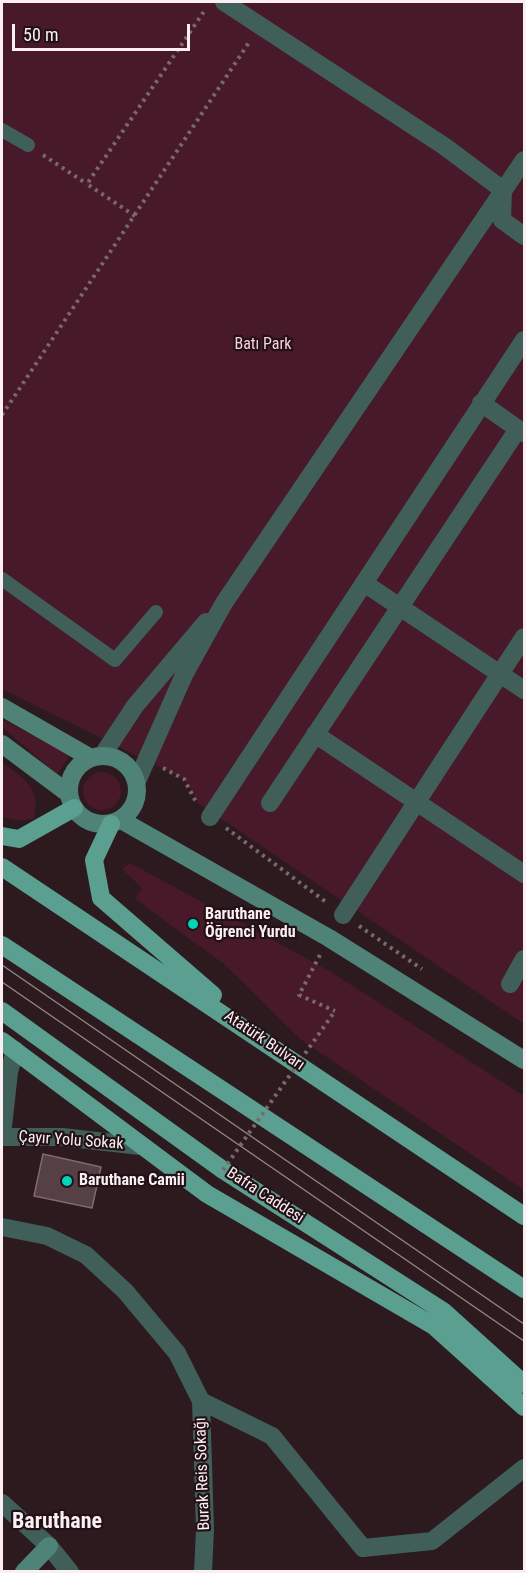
<!DOCTYPE html>
<html>
<head>
<meta charset="utf-8">
<style>
	body { margin:0 }
	#map { position:relative; width:526px; height:1573px; overflow:hidden; background:#2c1a1f; font-family:"Roboto Condensed",sans-serif }
	canvas { display:block }
	.frame { position:absolute; inset:0; border:3px solid #fceff2; pointer-events:none }
	.scale { position:absolute; left:12px; top:24px; width:178px; height:27px; box-sizing:border-box; border:3px solid #fceff2; border-top:0; padding-left:8px; font-size:18px; line-height:21px; white-space:nowrap; color:#fceff2; -webkit-text-stroke:4px #221116; paint-order:stroke }
</style>
</head>
<body>
<div id="map">
<canvas width="526" height="1573"></canvas>
<div class="frame"></div>
<div class="scale">50 m</div>
</div>
<script>
const c = document.querySelector('canvas').getContext('2d');
c.lineJoin = 'round';
function fillPath(path, color) {
  c.fillStyle = color;
  c.fill(path, 'evenodd');
}
function trace(path, color, width, dash) {
  c.strokeStyle = color;
  c.lineWidth = width;
  c.lineCap = dash ? 'butt' : 'round';
  c.setLineDash(dash || []);
  c.stroke(path);
}
function label(font, color, halo, rows, align = 'center') {
  c.font = font + ' "Roboto Condensed",sans-serif';
  c.lineWidth = 4.5;
  c.setLineDash([]);
  c.textBaseline = 'middle';
  c.strokeStyle = halo;
  c.fillStyle = color;
  for (const [text, x, y, turn = 0] of rows) {
    c.save();
    c.translate(x, y);
    c.rotate((+turn || 0) * Math.PI / 180);
    c.textAlign = isNaN(turn) ? turn : align;
    if (halo) c.strokeText(text, 0, 0);
    c.fillText(text, 0, 0);
    c.restore();
  }
}
const green = new Path2D(`
	M 2,2 L 524,2 L 524,1024 L 198,803 L 184,779 L 2,689 Z
	M 2,719 L 70,755 L 57,774 L 2,727 Z
	M 2,762 C 24,780 41,786 34,818 L 22,821 L 2,817 Z
	M83 791a19 19 0 1 1 38 0a19 19 0 1 1-38 0Z
	M 130,863 L 328,970 L 524,1096 L 524,1190 L 300,1039 L 224,964 L 135,899 L 142,888 L 122,869 Z`);
const building = new Path2D(`
	M 43,1154 L 101,1167 L 92,1208 L 34,1196 Z`);
const path = new Path2D(`
	M 43,155 L 87,184
	M 135,216 L 87,184 L 205,10
	M 2,415 L 250,41
	M 163,768 L 184,779 L 196,802
	M 226,828 L 326,902
	M 359,926 L 422,969
	M 320,955 L 299,995 L 335,1011`);
const lane = new Path2D(`
	M 2,130 L 28,145
	M 2,579 L 115,660 L 156,612`);
const street = new Path2D(`
	M 224,2 L 444,146 L 503,190 L 502,220 L 524,236
	M 481,403 L 524,433
	M 364,583 L 524,690
	M 315,734 L 524,874
	M 102,756 L 135,706 L 206,622
	M 137,781 L 184,675 L 224,603 L 524,160
	M 270,803 L 518,429
	M 210,817 L 524,340
	M 343,915 L 524,637
	M 510,984 L 524,959
	M 2,1136 L 9,1072 L 15,1050
	M 2,1137 L 62,1137 L 140,1146
	M 2,1227 L 47,1236 L 86,1255 L 125,1291 L 177,1353 L 201,1401 L 205,1530 L 203,1572
	M 201,1401 L 272,1436 L 363,1548 L 432,1541 L 524,1468
	M 2,1503 L 49,1546 L 70,1572`);
const secondary = new Path2D(`
	M 2,707 L 91,758
	M 2,744 L 69,794
	M69 790a34 34 0 1 1 68 0a34 34 0 1 1-68 0Z
	M 121,820 L 329,938 L 524,1060
	M 24,1572 L 49,1546`);
const primary = new Path2D(`
	M 111,824 L 94,860 L 101,898 L 213,995
	M 2,836 L 19,839 L 74,808
	M 2,867 L 524,1216
	M 2,945 L 524,1289
	M 2,1011 L 223,1170 L 443,1311 L 524,1384
	M 2,1041 L 207,1194 L 434,1326 L 524,1407`);
const tram = new Path2D(`
	M 2,965 L 524,1324
	M 2,982 L 524,1341`);
const pathBridge = new Path2D(`
	M 223,1170 L 335,1011`);
const markers = [
	[193,924,6,"#00d5b7"],
	[67,1181,6,"#00d5b7"]
];
const parkNames = [
	["Batı Park",263,345]
];
const poiNames = [
	["Baruthane",205,915],
	["Öğrenci Yurdu",205,933],
	["Baruthane Camii",79,1181]
];
const streetNames = [
	["Atatürk Bulvarı",264,1041,34],
	["Çayır Yolu Sokak",71,1141,4],
	["Bafra Caddesi",265,1196,33],
	["Burak Reis Sokağı",203,1474,-92]
];
const districtNames = [
	["Baruthane",57,1522]
];
fillPath(green, '#471929');
fillPath(building, '#544045');
trace(building, '#806a6f', 1.5);
trace(path, '#79696d', 4, [3, 4.5]);
trace(lane, '#405f58', 14);
trace(street, '#405f58', 18);
trace(secondary, '#4f8377', 18);
trace(primary, '#5a9f8f', 18);
trace(tram, '#928387', 1.5);
trace(pathBridge, '#79696d', 4, [3, 4.5]);
for (const [x, y, r, color] of markers) {
  const dot = new Path2D();
  dot.arc(x, y, r, 0, 2 * Math.PI);
  c.fillStyle = color;
  c.fill(dot);
  trace(dot, '#221116', 2);
}
label('16px', '#f8d0da', '#221116', parkNames);
label('bold 16px', '#fceff2', '#221116', poiNames, 'left');
label('16px', '#fceff2', '#221116', streetNames);
label('bold 22px', '#fceff2', '#221116', districtNames);
</script>
</body>
</html>
